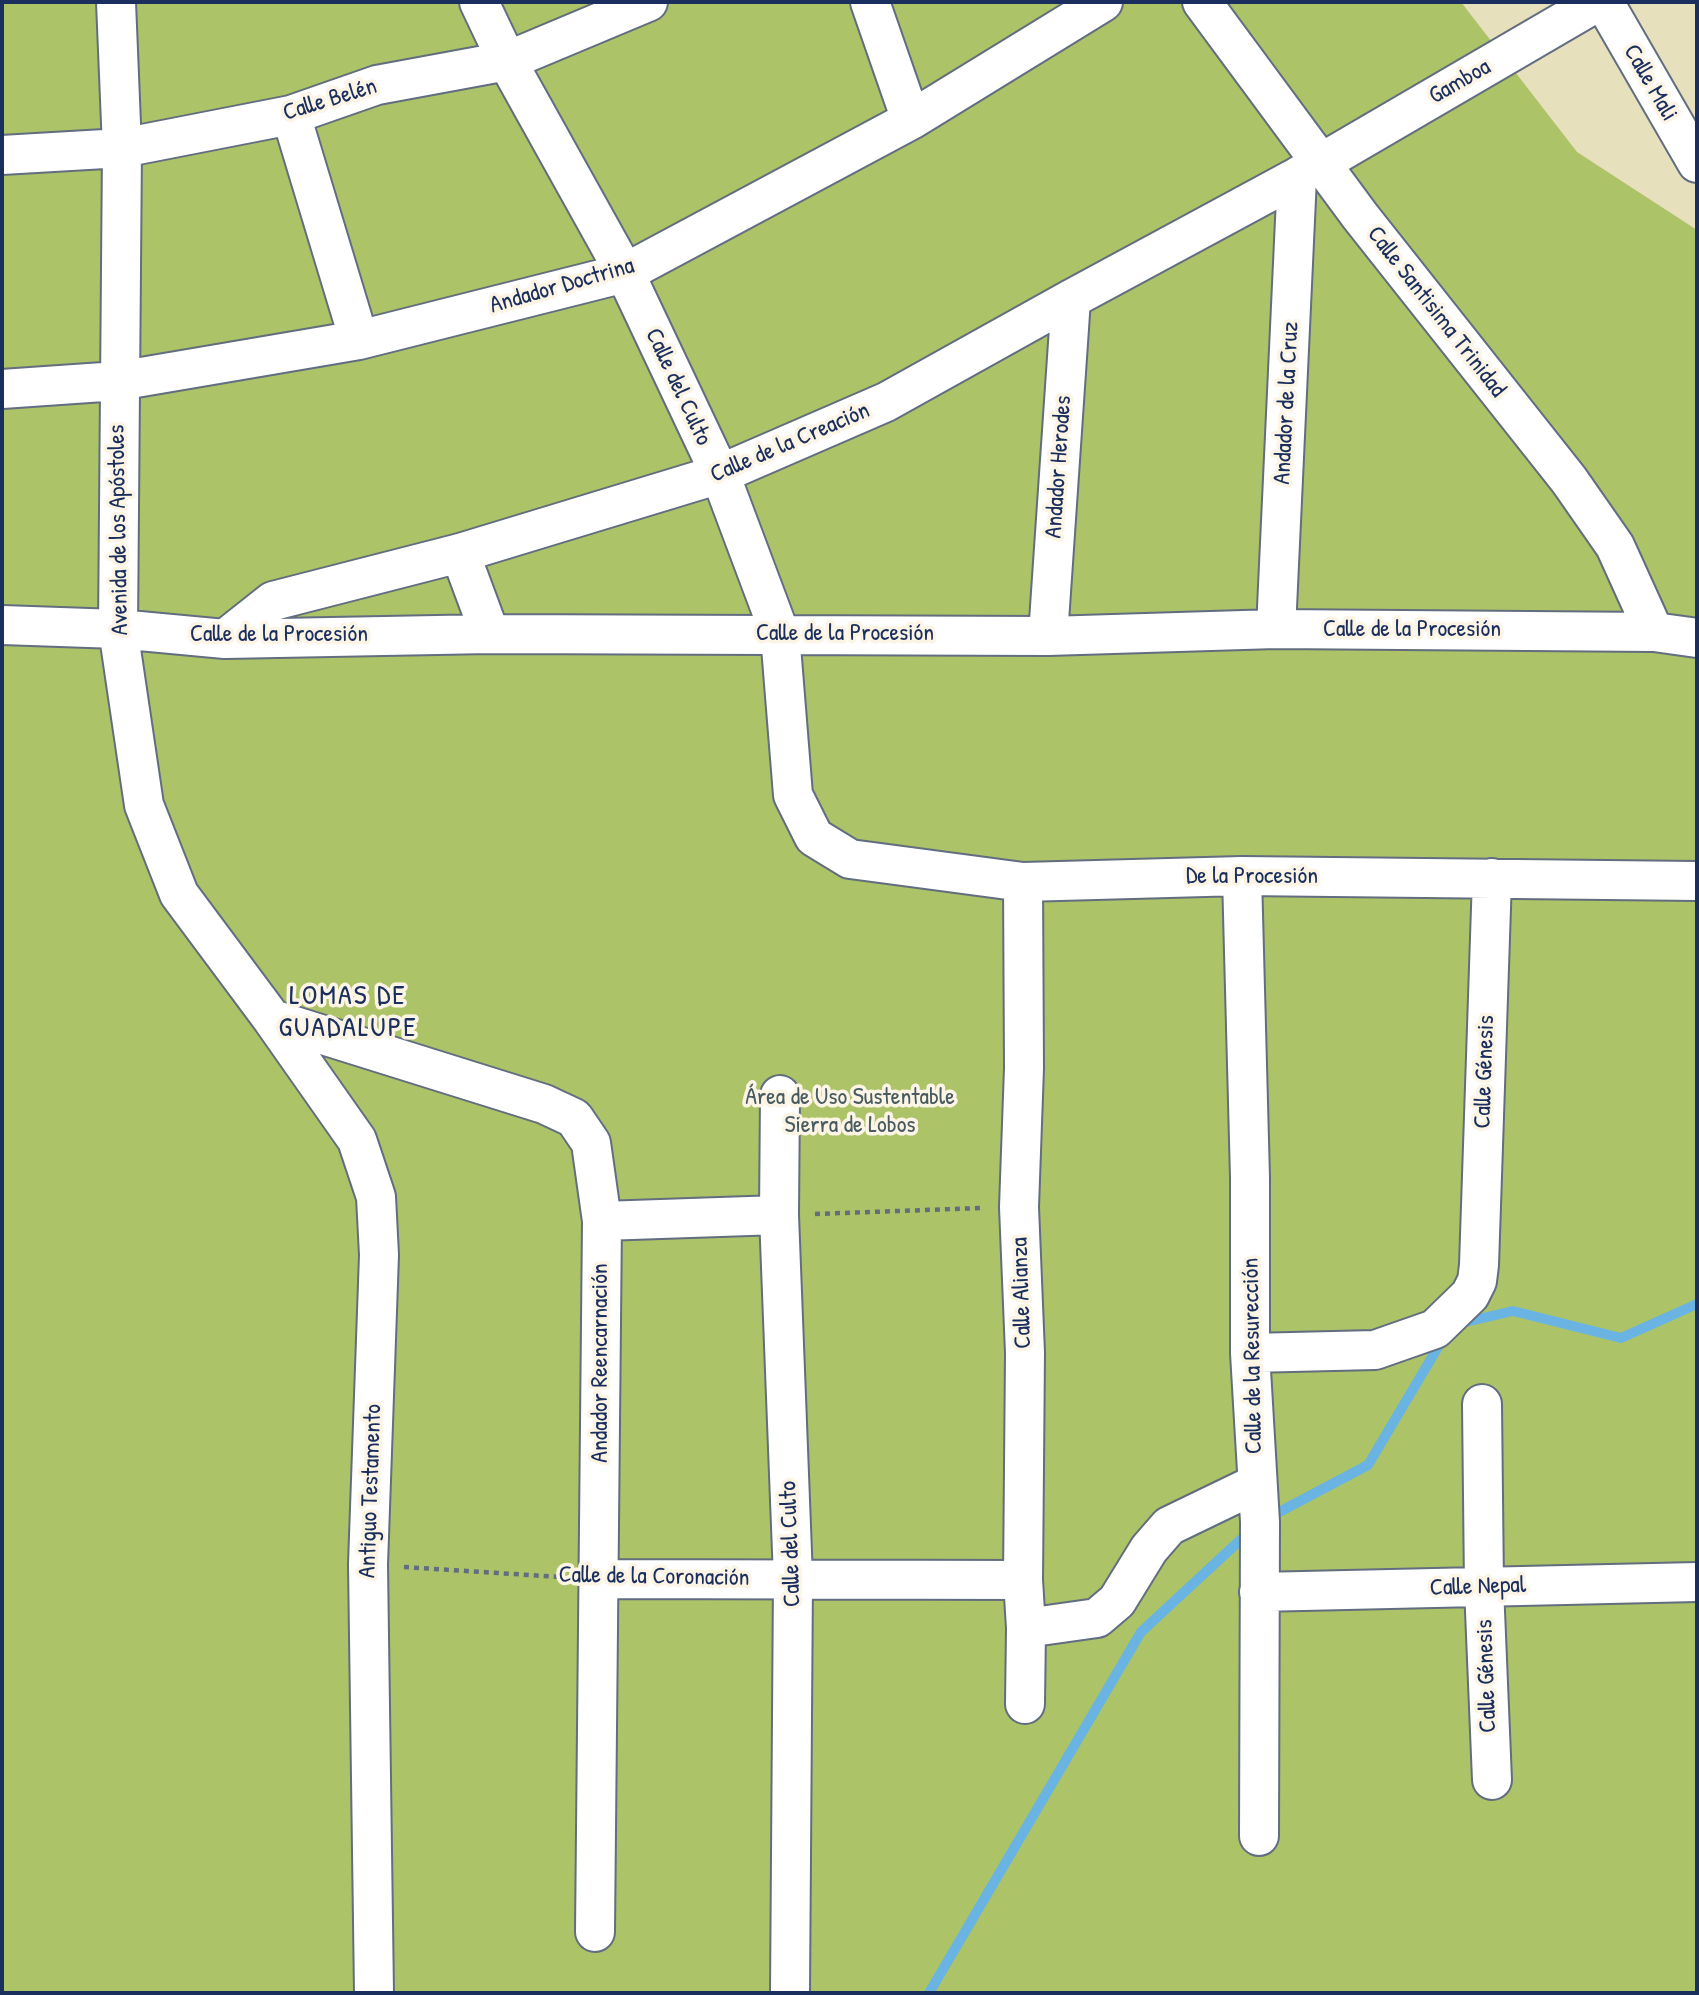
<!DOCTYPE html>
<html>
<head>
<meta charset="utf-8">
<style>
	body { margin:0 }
	#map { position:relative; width:1699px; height:1995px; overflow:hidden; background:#e7e0bc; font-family:"Patrick Hand",sans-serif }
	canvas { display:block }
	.frame { position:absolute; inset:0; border:4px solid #1b2f5e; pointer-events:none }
</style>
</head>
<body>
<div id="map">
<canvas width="1699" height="1995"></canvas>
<div class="frame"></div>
</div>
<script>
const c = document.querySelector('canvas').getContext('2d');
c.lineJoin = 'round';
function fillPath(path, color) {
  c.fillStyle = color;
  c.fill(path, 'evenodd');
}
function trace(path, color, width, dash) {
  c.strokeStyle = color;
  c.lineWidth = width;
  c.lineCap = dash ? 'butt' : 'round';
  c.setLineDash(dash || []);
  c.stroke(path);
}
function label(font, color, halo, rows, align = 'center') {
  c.font = font + ' "Patrick Hand",sans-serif';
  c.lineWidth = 7;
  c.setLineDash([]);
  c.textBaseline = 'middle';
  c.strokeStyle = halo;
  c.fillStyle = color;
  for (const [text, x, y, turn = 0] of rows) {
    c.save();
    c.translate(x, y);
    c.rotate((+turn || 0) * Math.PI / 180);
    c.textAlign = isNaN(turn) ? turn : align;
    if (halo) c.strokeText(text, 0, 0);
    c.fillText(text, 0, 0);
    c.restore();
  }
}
const green = new Path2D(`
	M 2,2 L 1461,2 L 1577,152 L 1697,230 L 1697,1993 L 2,1993 Z`);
const stream = new Path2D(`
	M 1457,1324 L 1513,1311 L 1621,1338 L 1697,1304
	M 1266,1519 L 1368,1465 L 1444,1337
	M 929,1993 L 1141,1632 L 1250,1531`);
const path = new Path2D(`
	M 815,1214 L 981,1208
	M 404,1567 L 560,1577`);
const minor = new Path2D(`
	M 116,2 L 122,148 L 118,629 L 144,805 L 179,894 L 272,1019 L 357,1140 L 376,1197 L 379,1255 L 368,1564 L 374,1993
	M 479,2 L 507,61 L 625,273 L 720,474 L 780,634 L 793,795 L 814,837 L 850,859 L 1023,882 L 1242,876 L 1697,881
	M 870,2 L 911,120
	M 1202,2 L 1360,216 L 1569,480 L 1615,546 L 1654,632
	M 1604,2 L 1697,163
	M 291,115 L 359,340
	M 2,155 L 122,148 L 291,115 L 377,85 L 507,61 L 648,2
	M 2,389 L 118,381 L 359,340 L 625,273 L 911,120 L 1103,2
	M 460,553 L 490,634
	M 2,625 L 118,629 L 225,639 L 490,634 L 1048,636 L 1276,629 L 1654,632 L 1697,638
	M 1276,629 L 1297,177
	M 1048,636 L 1071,299
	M 225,639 L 273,601 L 460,553 L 720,474 L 886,402 L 1071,299 L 1297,177 L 1597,2
	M 1242,876 L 1250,1178 L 1250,1353 L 1260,1522 L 1259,1836
	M 1023,882 L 1024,1068 L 1019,1207 L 1025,1353 L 1023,1580 L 1026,1628 L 1025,1704
	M 272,1019 L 544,1104 L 574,1118 L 591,1143 L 602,1221 L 595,1932
	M 780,1095 L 779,1215 L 793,1578 L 790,1993
	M 602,1221 L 779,1215
	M 1250,1353 L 1375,1350 L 1435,1329 L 1470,1295 L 1477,1281 L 1479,1265 L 1492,878
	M 1482,1404 L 1484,1587 L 1492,1780
	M 599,1579 L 1023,1580
	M 1259,1592 L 1697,1582
	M 1026,1628 L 1097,1618 L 1117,1601 L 1149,1549 L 1169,1526 L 1256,1484`);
const streetNames = [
	["Gamboa",1460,82,-30],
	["Calle Mali",1650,83,60],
	["Calle Belén",330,100,-17],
	["Andador Doctrina",562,286,-16],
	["Calle Santisima Trinidad",1436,312,52],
	["Calle del Culto",678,387,65],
	["Andador de la Cruz",1287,403,-87],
	["Calle de la Creación",790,443,-23],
	["Andador Herodes",1059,467,-86],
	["Avenida de los Apóstoles",119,530,-91],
	["Calle de la Procesión",1412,630],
	["Calle de la Procesión",845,634],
	["Calle de la Procesión",279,635],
	["De la Procesión",1252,877],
	["Calle Génesis",1485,1072,-88],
	["Calle Alianza",1022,1293,-92],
	["Calle de la Resurección",1253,1356,-91],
	["Andador Reencarnación",601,1363,-90],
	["Antiguo Testamento",371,1491,-88],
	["Calle del Culto",791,1544,-92],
	["Calle de la Coronación",654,1577,1],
	["Calle Nepal",1478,1587,-2],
	["Calle Génesis",1487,1676,-92]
];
const parkNames = [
	["Área de Uso Sustentable",850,1098],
	["Sierra de Lobos",850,1126]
];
const quarterNames = [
	["LOMAS DE",348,997],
	["GUADALUPE",348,1029]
];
fillPath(green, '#adc368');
trace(stream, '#69b4e2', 10);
trace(minor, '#626d7f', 42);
trace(path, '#626d7f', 4.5, [5, 5]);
trace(minor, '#fff', 38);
label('24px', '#1b2f5e', '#fcf5e5', streetNames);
label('24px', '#475b61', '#fcf5e5', parkNames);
c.letterSpacing = '2px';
label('28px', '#1b2f5e', '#fcf5e5', quarterNames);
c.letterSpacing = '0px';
</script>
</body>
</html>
